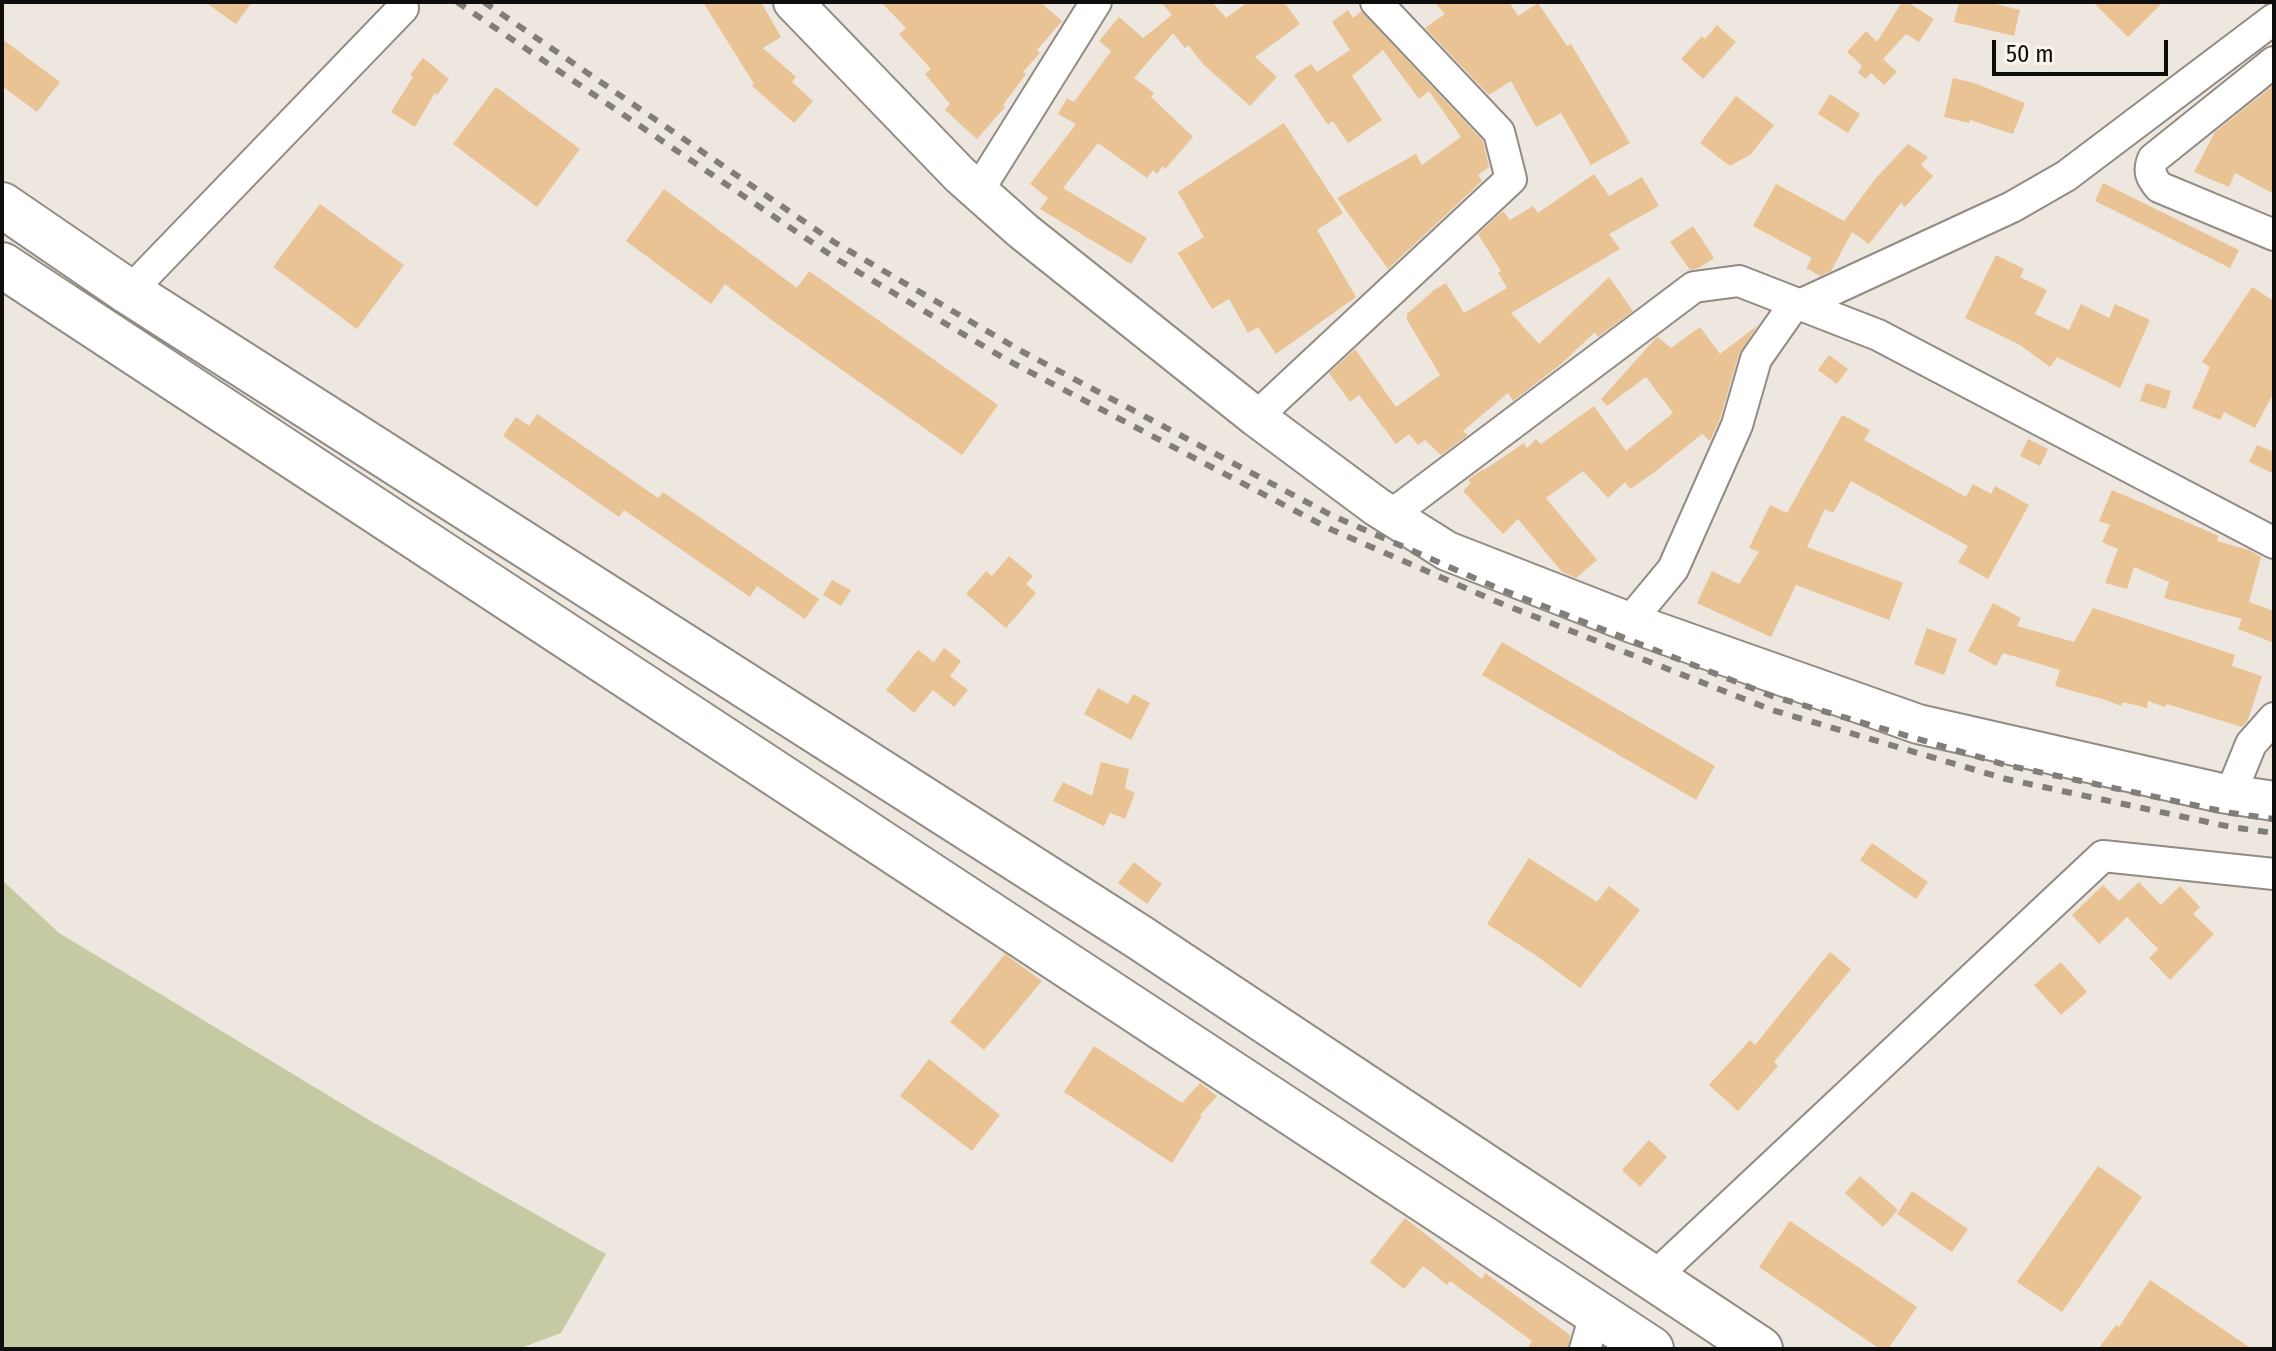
<!DOCTYPE html>
<html>
<head>
<meta charset="utf-8">
<style>
	body { margin:0 }
	#map { position:relative; width:2276px; height:1351px; overflow:hidden; background:#ede7df; font-family:"Fira Sans Condensed",sans-serif }
	canvas { display:block }
	.frame { position:absolute; inset:0; border:4px solid #100e0c; pointer-events:none }
	.scale { position:absolute; left:1992px; top:40px; width:176px; height:36px; box-sizing:border-box; border:4px solid #100e0c; border-top:0; padding-left:10px; font-size:24px; line-height:28px; white-space:nowrap; color:#100e0c; -webkit-text-stroke:6px #faf4ec; paint-order:stroke }
</style>
</head>
<body>
<div id="map">
<canvas width="2276" height="1351"></canvas>
<div class="frame"></div>
<div class="scale">50 m</div>
</div>
<script>
const c = document.querySelector('canvas').getContext('2d');
c.lineJoin = 'round';
function fillPath(path, color) {
  c.fillStyle = color;
  c.fill(path, 'evenodd');
}
function trace(path, color, width, dash) {
  c.strokeStyle = color;
  c.lineWidth = width;
  c.lineCap = dash ? 'butt' : 'round';
  c.setLineDash(dash || []);
  c.stroke(path);
}
const green = new Path2D(`
	M 2,880 L 59,933 L 369,1120 L 606,1254 L 561,1333 L 518,1349 L 2,1349 Z`);
const building = new Path2D(`
	M 205,2 L 252,2 L 236,24 Z
	M 703,2 L 761,2 L 781,37 L 763,48 L 796,77 L 792,82 L 813,101 L 794,123 L 752,86 L 754,84 Z
	M 881,2 L 1040,2 L 1062,21 L 1037,50 L 1040,53 L 1023,72 L 1026,74 L 1003,105 L 1005,107 L 977,139 L 945,110 L 950,104 L 925,74 L 931,69 L 899,34 L 906,28 Z
	M 1161,2 L 1212,2 L 1226,18 L 1248,2 L 1284,2 L 1300,24 L 1255,57 L 1277,77 L 1250,106 L 1203,64 L 1188,45 L 1185,48 L 1173,33 L 1134,78 L 1154,93 L 1151,97 L 1193,137 L 1165,169 L 1163,166 L 1157,174 L 1153,170 L 1147,178 L 1098,143 L 1063,188 L 1147,238 L 1131,264 L 1040,209 L 1048,198 L 1030,184 L 1076,124 L 1058,114 L 1067,98 L 1074,102 L 1111,51 L 1099,41 L 1119,17 L 1143,38 L 1172,15 Z
	M 1434,2 L 1509,2 L 1518,16 L 1538,3 L 1567,46 L 1571,44 L 1630,143 L 1591,165 L 1561,113 L 1536,127 L 1511,81 L 1489,95 L 1425,28 L 1445,14 Z
	M 1902,2 L 1907,2 L 1934,19 L 1919,42 L 1906,34 L 1883,59 L 1897,72 L 1884,85 L 1871,73 L 1866,79 L 1858,73 L 1862,66 L 1847,52 L 1866,31 L 1877,42 Z
	M 1959,2 L 1988,2 L 2020,10 L 2014,36 L 1954,22 Z
	M 2093,2 L 2163,2 L 2128,37 Z
	M 1348,10 L 1353,18 L 1361,11 L 1483,141 L 1489,167 L 1478,175 L 1482,181 L 1388,269 L 1337,198 L 1416,154 L 1422,165 L 1461,137 L 1429,91 L 1419,99 L 1383,50 L 1352,76 L 1382,120 L 1348,143 L 1333,121 L 1328,125 L 1294,75 L 1311,64 L 1317,72 L 1350,50 L 1332,22 Z
	M 1717,25 L 1736,42 L 1703,79 L 1681,59 L 1702,36 L 1705,39 Z
	M 2,39 L 60,82 L 37,112 L 2,86 Z
	M 423,58 L 449,79 L 437,95 L 435,93 L 415,127 L 391,112 L 413,77 L 410,75 Z
	M 1953,78 L 1974,83 L 2025,103 L 2013,134 L 1970,120 L 1969,123 L 1944,117 Z
	M 2274,85 L 2274,194 L 2235,173 L 2229,187 L 2194,172 L 2215,132 Z
	M 496,87 L 580,149 L 537,207 L 453,144 Z
	M 1830,94 L 1860,114 L 1848,133 L 1818,114 Z
	M 1736,96 L 1774,125 L 1751,154 L 1730,166 L 1700,143 Z
	M 1284,123 L 1343,213 L 1317,230 L 1356,297 L 1276,354 L 1258,327 L 1248,333 L 1229,299 L 1212,309 L 1178,253 L 1204,237 L 1178,192 Z
	M 1908,144 L 1928,157 L 1921,165 L 1933,176 L 1905,207 L 1901,203 L 1869,244 L 1852,232 L 1831,271 L 1820,276 L 1806,268 L 1812,258 L 1753,226 L 1776,184 L 1844,221 L 1876,178 Z
	M 1594,174 L 1609,196 L 1642,177 L 1659,206 L 1609,234 L 1620,249 L 1511,313 L 1539,344 L 1609,277 L 1633,311 L 1598,337 L 1595,332 L 1561,364 L 1513,401 L 1508,393 L 1463,431 L 1468,435 L 1441,455 L 1425,440 L 1418,445 L 1409,434 L 1396,444 L 1359,395 L 1350,402 L 1329,373 L 1355,349 L 1396,407 L 1440,375 L 1407,320 L 1407,314 L 1434,290 L 1446,283 L 1464,313 L 1507,288 L 1498,273 L 1501,271 L 1478,234 L 1503,211 L 1510,220 L 1533,206 L 1538,213 Z
	M 2103,183 L 2239,250 L 2230,268 L 2095,201 Z
	M 664,189 L 797,288 L 809,271 L 998,405 L 962,455 L 773,321 L 725,284 L 711,304 L 626,241 Z
	M 320,204 L 404,265 L 357,329 L 273,267 Z
	M 1693,226 L 1714,258 L 1699,268 L 1690,270 L 1670,242 Z
	M 1996,255 L 2024,269 L 2020,277 L 2047,290 L 2035,314 L 2069,330 L 2081,304 L 2109,318 L 2115,304 L 2150,320 L 2120,388 L 2057,357 L 2050,367 L 2020,345 L 1965,318 Z
	M 2252,287 L 2274,301 L 2274,392 L 2255,428 L 2224,412 L 2220,420 L 2192,408 L 2210,367 L 2202,362 Z
	M 1758,325 L 1739,354 L 1720,419 L 1710,441 L 1702,434 L 1652,474 L 1630,489 L 1625,482 L 1608,498 L 1583,471 L 1546,498 L 1597,560 L 1576,578 L 1562,572 L 1518,519 L 1503,534 L 1463,491 L 1471,483 L 1468,480 L 1483,469 L 1484,470 L 1524,443 L 1527,448 L 1536,439 L 1541,444 L 1594,406 L 1626,451 L 1673,413 L 1646,377 L 1607,406 L 1601,399 L 1655,339 L 1658,337 L 1671,348 L 1700,327 L 1720,354 Z
	M 1829,355 L 1848,369 L 1837,384 L 1818,370 Z
	M 2146,383 L 2171,391 L 2166,409 L 2140,401 Z
	M 537,414 L 658,498 L 663,492 L 819,599 L 805,619 L 757,586 L 750,597 L 624,510 L 619,517 L 503,436 L 516,417 L 529,426 Z
	M 1842,415 L 1870,430 L 1864,440 L 1966,497 L 1973,484 L 1991,494 L 1995,486 L 2029,505 L 1988,579 L 1958,562 L 1968,546 L 1851,481 L 1833,513 L 1825,509 L 1807,547 L 1903,583 L 1889,620 L 1796,585 L 1771,637 L 1697,603 L 1712,571 L 1739,584 L 1759,552 L 1749,548 L 1770,505 L 1787,513 Z
	M 2028,439 L 2048,449 L 2040,466 L 2020,456 Z
	M 2257,445 L 2274,452 L 2274,474 L 2249,462 Z
	M 2112,490 L 2219,536 L 2217,541 L 2249,550 L 2261,557 L 2249,602 L 2274,611 L 2274,643 L 2238,629 L 2242,619 L 2164,598 L 2169,582 L 2134,567 L 2127,589 L 2105,583 L 2118,549 L 2102,542 L 2110,525 L 2099,521 Z
	M 1009,556 L 1033,576 L 1026,584 L 1036,593 L 1006,628 L 966,594 L 986,571 L 992,576 Z
	M 832,580 L 851,590 L 841,606 L 823,595 Z
	M 1993,603 L 2021,618 L 2017,626 L 2074,642 L 2093,608 L 2235,655 L 2232,666 L 2262,676 L 2248,720 L 2242,727 L 2167,704 L 2165,707 L 2148,701 L 2147,708 L 2123,702 L 2121,706 L 2106,700 L 2055,686 L 2060,670 L 2003,653 L 1996,666 L 1968,651 Z
	M 1927,628 L 1957,639 L 1944,675 L 1914,664 Z
	M 1502,642 L 1715,766 L 1696,800 L 1482,675 Z
	M 944,648 L 961,661 L 950,676 L 968,690 L 954,707 L 933,690 L 914,713 L 886,690 L 918,650 L 934,662 Z
	M 1098,688 L 1128,704 L 1133,694 L 1150,703 L 1131,740 L 1084,714 Z
	M 1101,762 L 1129,769 L 1125,788 L 1135,793 L 1125,819 L 1110,813 L 1104,826 L 1053,801 L 1063,782 L 1092,796 Z
	M 1872,843 L 1928,882 L 1916,899 L 1860,860 Z
	M 1529,858 L 1597,902 L 1609,886 L 1640,910 L 1580,988 L 1534,954 L 1487,924 Z
	M 1134,862 L 1162,884 L 1147,904 L 1118,883 Z
	M 2139,882 L 2161,905 L 2180,886 L 2200,907 L 2193,914 L 2214,934 L 2170,980 L 2149,958 L 2158,949 L 2127,917 L 2099,944 L 2072,915 L 2103,885 L 2119,901 Z
	M 1830,952 L 1851,969 L 1774,1062 L 1778,1066 L 1738,1111 L 1709,1085 L 1750,1040 L 1755,1045 Z
	M 1005,954 L 1042,981 L 984,1050 L 950,1022 Z
	M 2061,962 L 2087,992 L 2061,1015 L 2034,985 Z
	M 1094,1046 L 1182,1103 L 1200,1083 L 1217,1096 L 1200,1115 L 1202,1116 L 1172,1163 L 1064,1092 Z
	M 929,1059 L 1000,1115 L 972,1151 L 900,1096 Z
	M 1649,1140 L 1667,1157 L 1640,1187 L 1622,1170 Z
	M 2098,1166 L 2142,1197 L 2062,1312 L 2017,1282 Z
	M 1860,1176 L 1898,1210 L 1883,1227 L 1845,1193 Z
	M 1912,1191 L 1968,1229 L 1952,1252 L 1897,1214 Z
	M 1405,1218 L 1482,1279 L 1485,1273 L 1570,1335 L 1568,1349 L 1527,1349 L 1532,1341 L 1450,1281 L 1447,1285 L 1423,1266 L 1404,1289 L 1370,1262 Z
	M 1790,1221 L 1917,1307 L 1888,1349 L 1880,1349 L 1759,1267 Z
	M 2150,1280 L 2252,1349 L 2098,1349 L 2116,1325 L 2119,1327 Z`);
const minor = new Path2D(`
	M 2274,62 L 2153,159 C 2148,172 2151,177 2159,187 L 2274,235
	M 978,191 L 1096,2
	M 129,292 L 403,8
	M 1256,417 L 1511,179 L 1499,132 L 1376,2
	M 1391,515 L 1694,287 L 1739,281 L 1878,335 L 2274,543
	M 1629,622 L 1673,569 L 1737,425 L 1756,359 L 1791,309 L 2012,207 L 2066,176 L 2274,19
	M 2231,793 L 2251,744 L 2274,718
	M 1652,1279 L 2103,856 L 2274,874
	M 1585,1349 L 1596,1312`);
const major = new Path2D(`
	M 793,2 L 960,175 L 1023,231 L 1256,417 L 1377,507 L 1447,551 L 1629,622 L 1918,724 L 2221,793 L 2274,801`);
const highway = new Path2D(`
	M 2,205 L 129,292 L 1139,937 L 1760,1349
	M 2,265 L 1651,1349`);
const rail = new Path2D(`
	M 457,2 L 838,260 L 1007,360 L 1330,529 L 1495,601 L 1772,710 L 2006,779 L 2231,827 L 2274,833
	M 484,2 L 834,242 L 1023,352 L 1331,515 L 1495,587 L 1772,696 L 2006,765 L 2231,813 L 2274,819`);
fillPath(green, '#c5caa3');
fillPath(building, '#e9c394');
trace(minor, '#918b84', 34);
trace(major, '#918b84', 42);
trace(highway, '#918b84', 48);
trace(minor, '#fff', 30);
trace(major, '#fff', 38);
trace(highway, '#fff', 44);
trace(rail, '#817d78', 6, [10, 10]);
</script>
</body>
</html>
